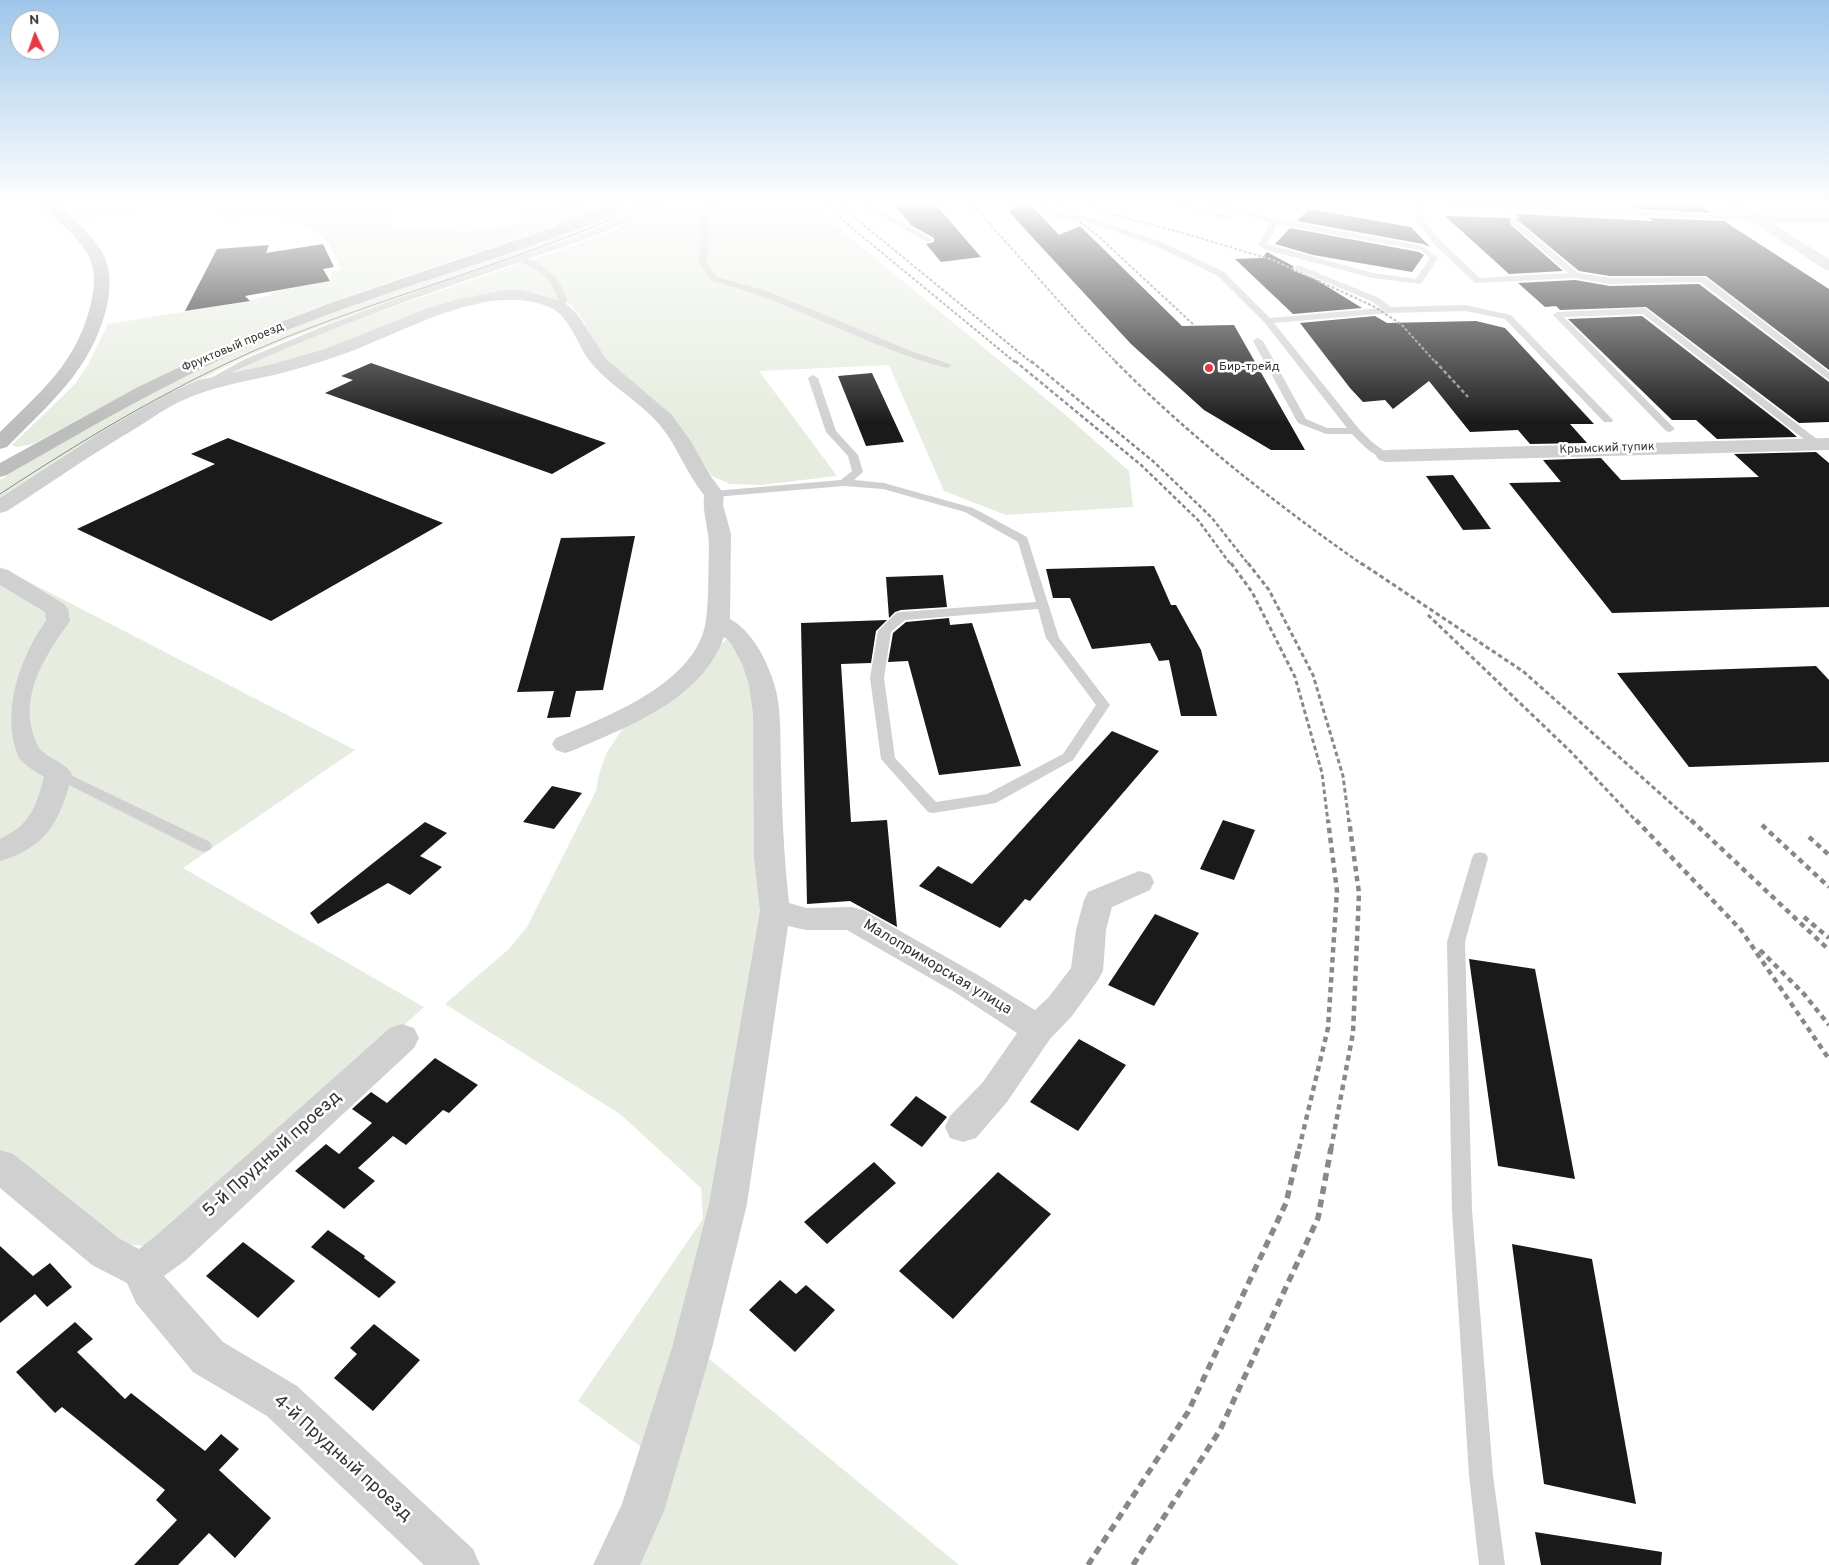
<!DOCTYPE html>
<html>
<head>
<meta charset="utf-8">
<style>
	body { margin:0 }
	#map { position:relative; width:1829px; height:1565px; overflow:hidden; background:#fff; font-family:Overpass,sans-serif }
	canvas { display:block }
	.north { position:absolute; left:10px; top:10px; width:50px; height:50px; box-sizing:border-box; background:#fff; border:1px solid #adadad; border-radius:50%; rotate:357deg; font-size:14px; font-weight:700; line-height:20px; text-align:center; color:#333 }
	.north::after { content:''; display:block; margin:auto; width:18px; height:22px; background:#e63946; clip-path:polygon(50% 0,100% 100%,50% 72%,0 100%) }
</style>
</head>
<body>
<div id="map">
<canvas width="1829" height="1565"></canvas>
<div class="north">N</div>
</div>
<script>
const c = document.querySelector('canvas').getContext('2d');
c.lineJoin = 'round';
function fillPath(path, color) {
  c.fillStyle = color;
  c.fill(path, 'evenodd');
}
function trace(path, color, width, dash) {
  c.strokeStyle = color;
  c.lineWidth = width;
  c.lineCap = dash ? 'butt' : 'round';
  c.setLineDash(dash || []);
  c.stroke(path);
}
function label(font, color, halo, rows, align = 'center') {
  c.font = font + ' Overpass,sans-serif';
  c.lineWidth = 5;
  c.setLineDash([]);
  c.textBaseline = 'middle';
  c.strokeStyle = halo;
  c.fillStyle = color;
  for (const [text, x, y, turn = 0] of rows) {
    c.save();
    c.translate(x, y);
    c.rotate((+turn || 0) * Math.PI / 180);
    c.textAlign = isNaN(turn) ? turn : align;
    if (halo) c.strokeText(text, 0, 0);
    c.fillText(text, 0, 0);
    c.restore();
  }
}
const green = new Path2D(`
	M 64,203 L 167,203 L 80,221 Z
	M 206,203 L 393,203 L 391,228 L 469,231 L 524,223 L 519,208 L 511,203 L 610,203 C 504,248 393,277 287,319 C 199,354 116,399 33,444 L 17,447 L 12,445 L 75,384 L 88,365 L 108,324 L 239,303 L 272,295 L 271,292 L 331,281 L 331,272 L 341,270 L 329,243 L 306,225 L 268,213 L 231,219 Z
	M 631,203 L 657,203 C 539,259 409,291 288,339 C 185,380 94,441 0,499 L 0,480 L 78,432 L 228,353 L 316,318 L 606,216 Z
	M 675,203 L 811,203 L 836,226 L 1062,412 L 1129,471 L 1133,507 L 1006,515 L 944,491 L 889,365 L 759,371 L 837,476 L 760,485 L 730,484 L 712,476 L 674,417 L 606,360 L 594,341 L 581,317 L 570,304 L 528,292 L 504,291 L 272,367 L 232,374 L 265,356 L 347,323 L 600,236 Z
	M 0,567 L 355,750 L 183,868 L 424,1007 L 171,1237 L 143,1246 L 119,1243 L 0,1150 Z
	M 726,640 L 737,642 L 751,668 L 763,902 L 733,1143 L 651,1454 L 578,1401 L 703,1219 L 701,1188 L 620,1114 L 445,1004 L 509,949 L 527,927 L 596,791 L 599,774 L 607,752 L 623,728 Z
	M 702,1353 L 959,1565 L 633,1565 Z`);
const building = new Path2D(`
	M 893,203 L 934,203 L 981,257 L 941,262 L 926,244 L 934,242 L 934,238 L 911,225 Z
	M 1018,203 L 1029,203 L 1059,235 L 1080,226 L 1182,326 L 1234,325 L 1305,450 L 1271,450 L 1204,410 L 1131,344 L 1009,212 Z
	M 1630,203 L 1697,203 L 1711,213 L 1637,209 Z
	M 1309,209 L 1411,227 L 1430,247 L 1423,244 L 1297,221 Z
	M 1515,214 L 1653,221 L 1649,218 L 1724,221 L 1829,289 L 1829,370 L 1706,276 L 1610,276 L 1579,271 L 1515,218 L 1520,218 Z
	M 1445,216 L 1512,218 L 1510,220 L 1511,225 L 1563,271 L 1509,274 Z
	M 1290,228 L 1419,252 L 1424,255 L 1412,272 L 1313,255 L 1275,244 Z
	M 323,244 L 334,267 L 323,269 L 330,281 L 245,296 L 250,301 L 185,311 L 217,249 L 269,245 L 266,253 Z
	M 1267,252 L 1293,266 L 1294,271 L 1315,279 L 1362,308 L 1293,314 L 1235,259 L 1262,258 Z
	M 1575,280 L 1610,286 L 1699,284 L 1829,382 L 1829,422 L 1799,423 L 1646,307 L 1560,310 L 1556,306 L 1545,307 L 1518,283 Z
	M 1375,316 L 1387,323 L 1476,321 L 1505,328 L 1594,424 L 1570,424 L 1587,443 L 1530,444 L 1518,430 L 1470,432 L 1429,381 L 1393,409 L 1385,400 L 1363,402 L 1350,388 L 1300,323 Z
	M 1642,316 L 1788,429 L 1797,437 L 1717,439 L 1696,420 L 1672,420 L 1568,319 Z
	M 371,363 L 441,387 L 606,443 L 552,474 L 325,393 L 353,380 L 341,376 Z
	M 872,373 L 904,442 L 866,446 L 838,376 Z
	M 228,438 L 443,523 L 271,621 L 77,529 L 215,464 L 191,454 Z
	M 1816,452 L 1829,463 L 1829,607 L 1612,613 L 1509,483 L 1561,482 L 1543,460 L 1601,458 L 1621,480 L 1759,477 L 1734,454 Z
	M 1453,475 L 1491,529 L 1463,530 L 1426,476 Z
	M 635,536 L 603,690 L 576,691 L 570,717 L 547,718 L 554,691 L 517,692 L 561,538 Z
	M 1154,566 L 1171,605 L 1176,605 L 1201,650 L 1217,716 L 1181,716 L 1169,660 L 1159,661 L 1150,643 L 1092,649 L 1070,598 L 1053,598 L 1046,569 Z
	M 943,575 L 947,607 L 901,610 L 895,612 L 889,618 L 886,577 Z
	M 949,618 L 950,625 L 972,623 L 1021,766 L 939,775 L 908,661 L 888,662 L 893,633 L 906,622 Z
	M 887,620 L 876,631 L 871,663 L 841,664 L 851,822 L 887,820 L 897,927 L 850,901 L 807,904 L 801,623 Z
	M 1816,666 L 1829,680 L 1829,762 L 1689,767 L 1617,673 Z
	M 1112,731 L 1159,751 L 1030,901 L 1025,899 L 1000,928 L 919,886 L 938,866 L 972,884 Z
	M 552,786 L 582,793 L 554,829 L 523,822 Z
	M 1223,820 L 1255,830 L 1234,880 L 1200,869 Z
	M 425,822 L 447,833 L 420,856 L 442,867 L 410,895 L 388,883 L 318,924 L 310,913 Z
	M 1155,914 L 1199,933 L 1154,1006 L 1108,985 Z
	M 1469,959 L 1535,969 L 1575,1179 L 1498,1166 Z
	M 1079,1039 L 1126,1065 L 1078,1131 L 1030,1102 Z
	M 435,1058 L 478,1085 L 449,1113 L 443,1110 L 406,1145 L 393,1136 L 358,1168 L 375,1181 L 344,1209 L 295,1171 L 326,1144 L 339,1154 L 372,1123 L 352,1109 L 371,1092 L 387,1103 Z
	M 916,1096 L 947,1117 L 922,1147 L 890,1125 Z
	M 874,1162 L 896,1183 L 827,1244 L 804,1222 Z
	M 998,1172 L 1051,1214 L 953,1319 L 899,1271 Z
	M 328,1230 L 365,1256 L 364,1258 L 396,1282 L 379,1298 L 311,1247 Z
	M 243,1242 L 295,1281 L 258,1318 L 206,1276 Z
	M 1512,1244 L 1592,1259 L 1636,1504 L 1544,1484 Z
	M 0,1246 L 33,1276 L 50,1263 L 72,1287 L 47,1307 L 35,1294 L 0,1323 Z
	M 780,1280 L 796,1294 L 806,1285 L 835,1310 L 795,1352 L 749,1310 Z
	M 75,1322 L 93,1339 L 77,1352 L 125,1399 L 131,1393 L 205,1451 L 221,1434 L 239,1449 L 219,1470 L 271,1518 L 235,1558 L 209,1533 L 178,1565 L 134,1565 L 177,1520 L 156,1500 L 165,1490 L 62,1407 L 55,1413 L 16,1372 Z
	M 374,1324 L 420,1360 L 373,1411 L 334,1378 L 357,1354 L 350,1348 Z
	M 1535,1532 L 1662,1552 L 1661,1565 L 1541,1565 Z`);
const lane = new Path2D(`
	M 557,203 L 569,203 L 602,215 L 595,217 Z
	M 659,203 L 669,203 L 600,234 L 528,259 C 549,268 561,279 567,301 L 561,307 L 555,307 L 554,305 L 558,300 C 552,278 540,270 520,262 C 451,285 383,309 316,336 C 279,351 243,366 208,386 L 202,386 L 200,384 L 245,359 L 322,327 L 439,283 L 572,239 Z
	M 711,203 L 718,203 L 709,217 L 707,263 L 717,277 L 767,291 L 911,351 L 952,365 L 947,368 C 865,347 793,301 711,281 L 699,263 L 701,217 Z
	M 859,203 L 868,203 L 933,240 L 926,242 Z
	M 1036,203 L 1044,203 L 1058,214 L 1085,216 L 1162,242 L 1224,272 L 1270,318 L 1381,308 L 1371,301 L 1295,269 L 1294,267 L 1298,265 L 1377,297 L 1391,307 L 1465,305 L 1511,315 L 1613,420 L 1612,422 L 1604,422 L 1505,319 L 1465,311 L 1389,313 L 1274,323 L 1359,429 L 1372,442 L 1391,456 L 1390,458 C 1376,461 1361,443 1352,434 L 1326,434 L 1298,423 L 1253,341 L 1255,339 L 1258,338 L 1263,341 L 1306,419 L 1327,428 L 1347,428 L 1265,323 L 1218,276 L 1156,246 L 1081,220 L 1053,218 Z
	M 1200,203 L 1214,203 L 1274,219 L 1423,246 L 1438,258 L 1421,284 L 1373,278 L 1266,250 L 1259,245 L 1270,222 ZM 1277,224 L 1420,250 L 1430,258 L 1416,279 L 1373,273 L 1267,244 Z
	M 1417,203 L 1482,203 L 1760,217 L 1760,221 L 1757,221 L 1425,205 L 1423,220 L 1444,244 L 1480,278 L 1568,273 L 1512,224 L 1512,220 L 1515,220 L 1578,273 L 1610,278 L 1705,277 L 1829,372 L 1829,380 L 1700,282 L 1610,284 L 1575,278 L 1475,283 L 1438,248 L 1416,222 Z
	M 1645,308 L 1822,443 L 1823,445 L 1822,447 L 1814,447 L 1643,314 L 1564,317 L 1675,429 L 1670,432 L 1666,431 L 1553,315 L 1557,312 Z
	M 813,375 L 818,378 L 836,431 L 858,455 L 863,472 L 854,480 L 884,483 L 973,508 L 1027,537 L 1059,638 L 1110,705 L 1073,760 L 996,803 L 933,813 L 928,812 L 881,759 L 870,678 L 878,631 L 896,613 L 901,612 L 1036,602 L 1018,542 L 965,512 L 883,489 L 844,486 L 714,497 L 708,494 L 714,491 L 841,480 L 852,471 L 848,456 L 826,432 L 808,378 ZM 1038,609 L 1046,638 L 1096,705 L 1063,754 L 987,794 L 936,802 L 895,758 L 884,678 L 891,632 L 905,620 Z
	M 58,769 L 210,842 L 212,846 L 210,850 L 204,852 L 198,850 L 53,777 L 51,774 L 53,771 Z
	M 1480,852 L 1486,854 L 1488,858 L 1465,942 L 1472,1210 L 1493,1475 L 1505,1565 L 1479,1565 L 1469,1475 L 1452,1210 L 1447,942 L 1472,858 L 1474,854 Z`);
const street = new Path2D(`
	M 1724,203 L 1741,203 L 1759,215 L 1829,215 L 1829,223 L 1772,223 L 1829,259 L 1829,271 L 1824,269 Z
	M 505,290 L 522,290 L 564,302 L 578,315 L 606,359 L 672,415 L 690,440 L 712,478 L 724,494 L 723,505 L 731,534 L 730,619 C 753,632 766,659 774,683 C 782,709 780,740 781,767 C 782,813 784,858 789,903 L 806,908 L 852,907 L 863,910 L 978,975 L 1035,1010 L 1048,998 L 1071,968 L 1076,930 L 1084,900 L 1088,892 L 1139,871 L 1150,874 L 1154,882 L 1150,890 L 1112,907 L 1106,930 L 1103,971 L 1098,980 L 1072,1016 L 1050,1039 L 1007,1102 L 976,1138 L 963,1142 L 950,1138 L 945,1127 L 950,1116 L 983,1082 L 1017,1033 L 956,993 L 847,930 L 806,930 L 788,926 L 747,1204 L 712,1348 L 664,1511 L 640,1565 L 593,1565 L 622,1504 L 672,1348 L 709,1204 L 760,911 L 754,857 L 753,713 L 749,685 L 743,666 L 731,643 L 724,637 C 702,699 630,726 574,750 L 565,753 L 556,750 L 552,744 L 556,738 C 606,717 698,683 706,620 C 709,597 708,571 709,547 C 709,529 702,513 704,495 C 686,473 677,445 659,424 C 640,402 612,387 593,365 C 578,349 572,318 551,308 C 487,278 395,338 335,357 C 315,364 294,370 274,375 C 242,382 211,387 181,401 C 166,408 152,418 138,427 C 93,453 51,483 7,511 L 0,513 L 0,498 L 100,433 L 167,394 L 199,380 L 273,364 L 325,349 L 426,309 L 459,299 Z
	M 1829,438 L 1829,450 L 1386,462 L 1379,460 L 1376,456 L 1379,452 L 1386,450 Z
	M 0,568 L 8,570 L 64,604 L 68,609 L 70,621 C 48,652 24,686 31,726 C 33,733 35,742 39,748 C 48,759 64,761 72,774 C 61,819 48,847 0,861 L 0,839 C 30,825 36,807 44,777 C 35,771 25,766 19,758 C 0,715 19,658 46,621 L 45,612 L 0,585 Z
	M 402,1024 L 414,1028 L 419,1038 L 414,1048 L 186,1260 L 164,1276 L 223,1342 L 297,1386 L 473,1549 L 480,1565 L 424,1565 L 267,1416 L 193,1372 L 136,1303 L 127,1283 L 92,1265 L 0,1188 L 0,1150 L 13,1154 L 120,1239 L 139,1249 L 158,1234 L 390,1028 Z`);
const secondary = new Path2D(`
	M 42,203 L 57,203 C 74,220 95,236 105,258 C 112,274 110,293 106,310 C 90,371 49,404 7,447 L 0,449 L 0,432 C 41,391 77,363 91,303 C 95,287 96,270 88,255 C 77,234 56,222 42,203 Z
	M 609,203 L 628,203 C 615,219 529,246 506,254 C 424,282 340,307 261,341 C 173,379 90,427 7,475 L 0,477 L 0,463 L 138,387 L 249,334 L 333,302 L 543,231 Z`);
const tram = new Path2D(`
	M 0,494 C 90,435 184,379 284,338 C 404,290 530,258 648,203`);
const railFar4 = new Path2D(`
	M 825,203 L 847,224 L 1016,363
	M 837,203 L 1032,363
	M 971,203 L 1082,327 L 1117,363
	M 1056,203 L 1098,236 L 1195,326
	M 1081,203 L 1111,214 L 1180,232 L 1273,260 L 1373,306 L 1401,324 L 1436,363
	M 1172,203 L 1228,218`);
const railFar3 = new Path2D(`
	M 1015,361 L 1141,465 L 1198,520 L 1231,565
	M 1031,361 L 1154,462 L 1212,518 L 1249,565
	M 1115,361 C 1190,437 1276,504 1363,565
	M 1435,361 L 1468,397`);
const railFar2 = new Path2D(`
	M 1231,563 L 1252,592 L 1295,677 L 1322,773 L 1328,822
	M 1248,563 L 1269,590 L 1313,675 L 1343,776 L 1349,822
	M 1361,563 L 1524,672 L 1692,822
	M 1428,615 L 1570,751 L 1637,822`);
const railFar1 = new Path2D(`
	M 1636,820 L 1741,930 L 1829,1059
	M 1691,820 L 1829,950
	M 1762,825 L 1829,887
	M 1809,837 L 1829,855
	M 1804,917 L 1829,938
	M 1760,950 L 1804,994 L 1829,1025
	M 1299,1149 L 1328,1028 L 1337,891 L 1328,820
	M 1331,1149 L 1353,1033 L 1359,893 L 1349,820`);
const rail = new Path2D(`
	M 1088,1565 L 1188,1412 L 1286,1203 L 1299,1148
	M 1133,1565 L 1220,1430 L 1318,1218 L 1331,1148`);
const markers = [
	[1209,368,5,"#e63946"]
];
const farStreetnames = [
	["Фруктовый проезд",233,348,-23],
	["Крымский тупик",1607,449,-2]
];
const farPoinames = [
	["Бир-трейд",1219,368]
];
const streetNames = [
	["Малоприморская улица",937,968,31]
];
const nearStreetnames = [
	["5-й Прудный проезд",273,1155,-42],
	["4-й Прудный проезд",342,1459,42]
];
fillPath(green, '#e6ecdf');
fillPath(building, '#1a1a1a');
fillPath(lane, '#d0d0d0');
fillPath(street, '#d0d0d0');
fillPath(secondary, '#bdbdbd');
trace(tram, '#888', 1);
trace(railFar4, '#888', 2, [3, 2]);
trace(railFar3, '#888', 2.5, [4, 2.5]);
trace(railFar2, '#888', 3, [4.5, 3]);
trace(railFar1, '#888', 4.5, [5.5, 4.5]);
trace(rail, '#888', 5.5, [8, 5.5]);
const sky = c.createLinearGradient(0, 0, 0, 423);
sky.addColorStop(0, '#9ec6ea');
sky.addColorStop(0.48, '#fff');
sky.addColorStop(1, '#ffffff00');
c.fillStyle = sky;
c.fillRect(0, 0, 1829, 423);
for (const [x, y, r, color] of markers) {
  const dot = new Path2D();
  dot.arc(x, y, r, 0, 2 * Math.PI);
  c.fillStyle = color;
  c.fill(dot);
  trace(dot, '#fff', 2);
}
label('12px', '#333', '#fff', farStreetnames);
label('12px', '#333', '#fff', farPoinames, 'left');
label('15px', '#333', '#fff', streetNames);
label('18px', '#333', '#fff', nearStreetnames);
</script>
</body>
</html>
